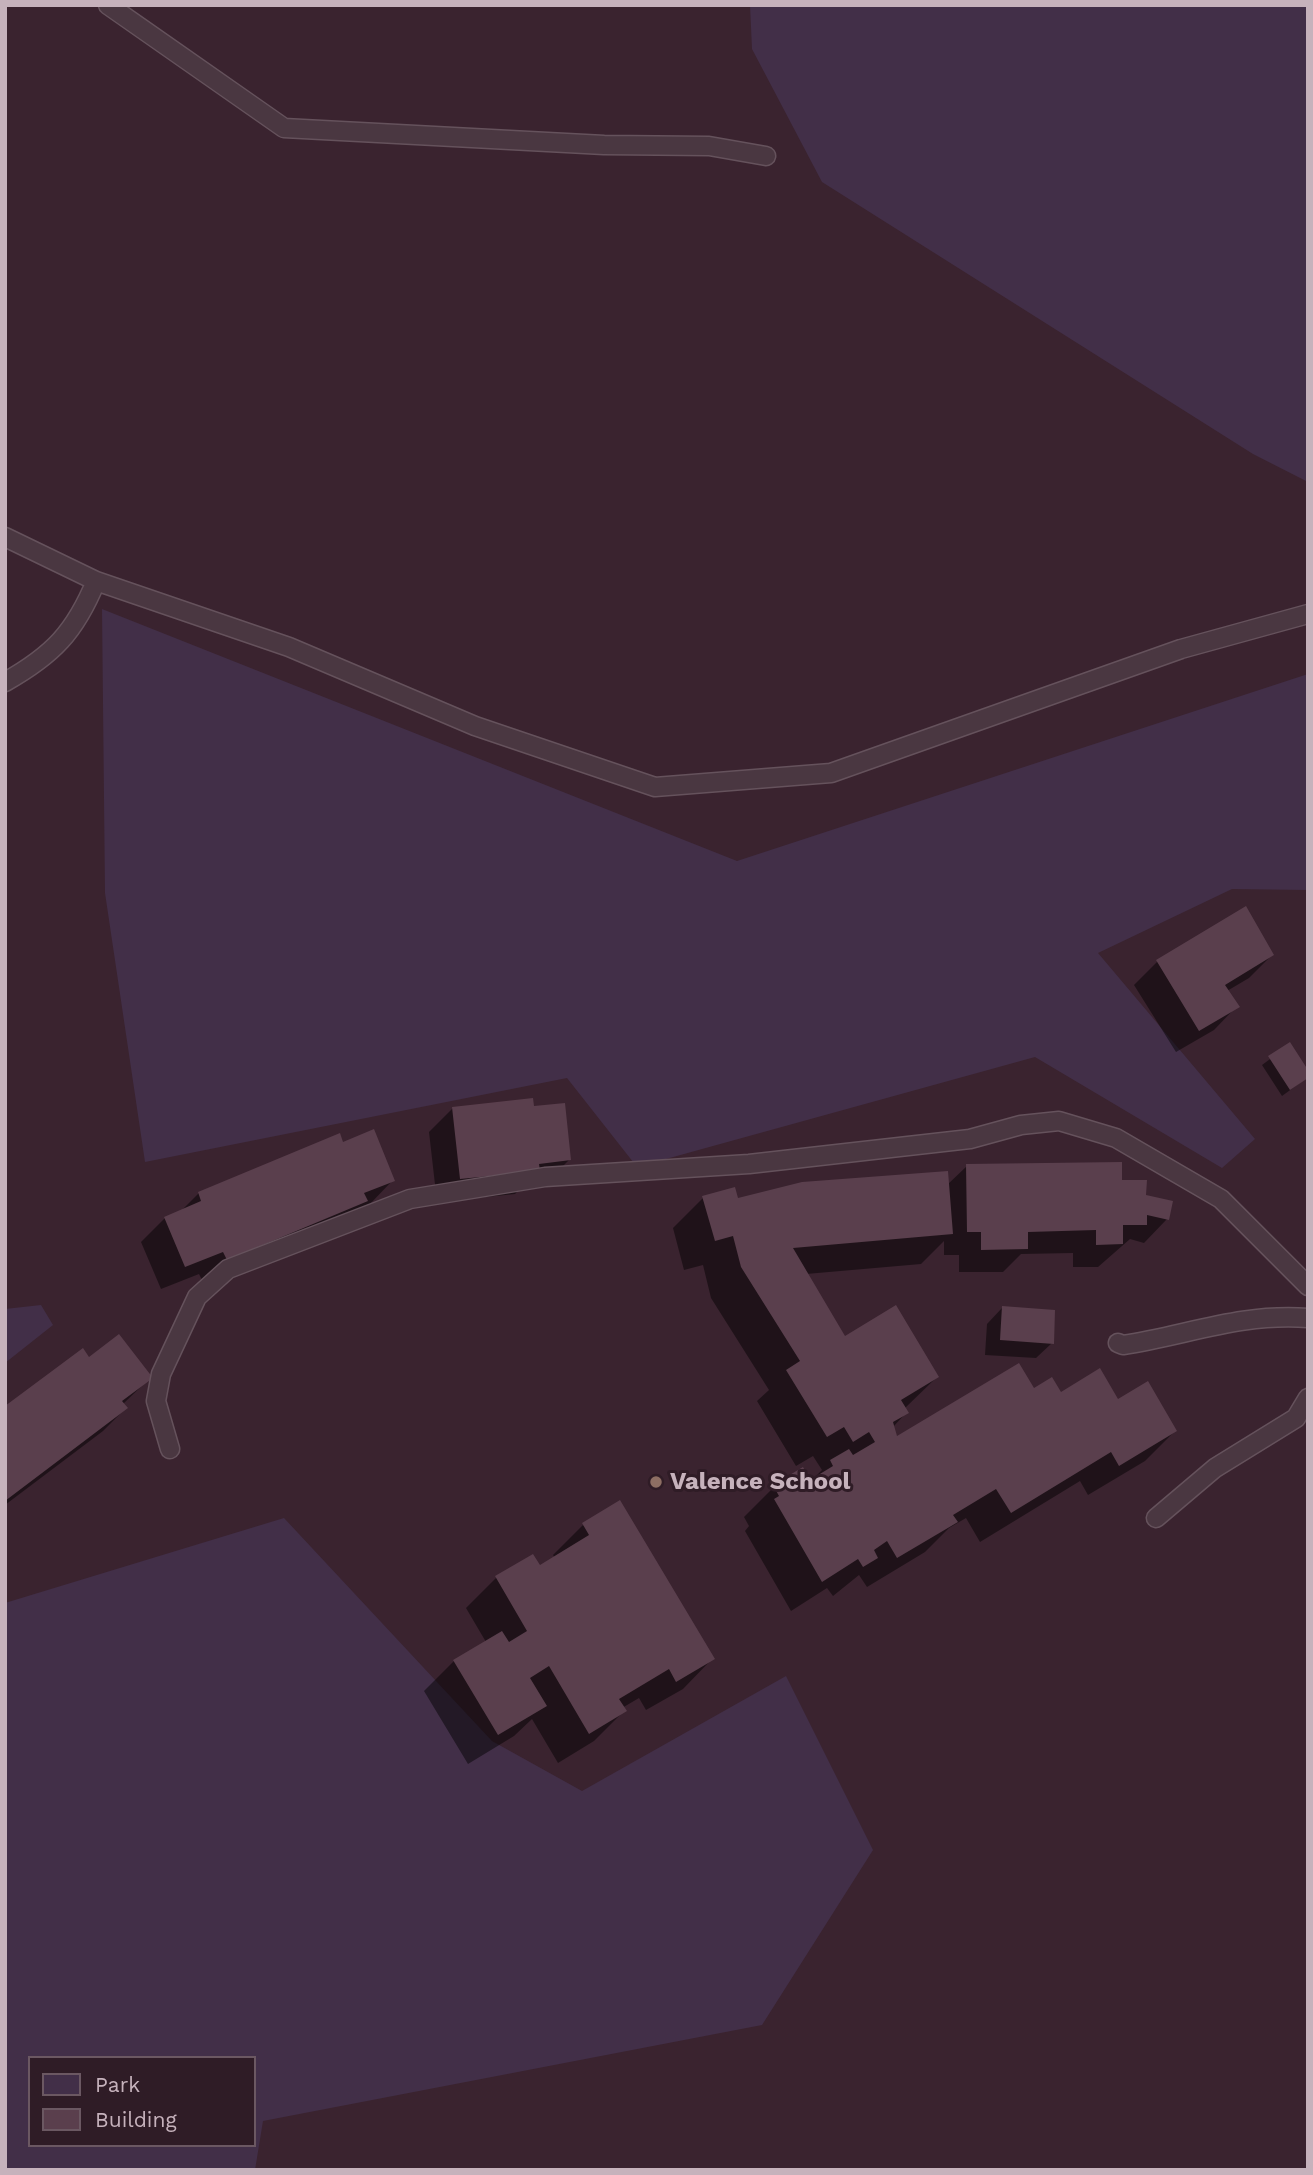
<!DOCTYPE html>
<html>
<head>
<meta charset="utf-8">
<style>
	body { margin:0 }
	#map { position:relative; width:1313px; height:2175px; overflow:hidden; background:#3a232f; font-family:"Work Sans",sans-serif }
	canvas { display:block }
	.frame { position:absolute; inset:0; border:7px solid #c6b2bc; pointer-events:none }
	.legend { position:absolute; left:28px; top:2056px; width:228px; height:91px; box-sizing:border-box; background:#2f1c26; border:2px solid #6b5862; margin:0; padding:9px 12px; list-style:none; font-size:21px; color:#c6b2bc }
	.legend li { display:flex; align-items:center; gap:14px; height:35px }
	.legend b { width:35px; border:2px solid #6b5862 }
</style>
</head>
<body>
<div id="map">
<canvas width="1313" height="2175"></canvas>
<div class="frame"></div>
<ul class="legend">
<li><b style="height:19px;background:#422f48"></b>Park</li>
<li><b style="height:19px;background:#5a3f4d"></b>Building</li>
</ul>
</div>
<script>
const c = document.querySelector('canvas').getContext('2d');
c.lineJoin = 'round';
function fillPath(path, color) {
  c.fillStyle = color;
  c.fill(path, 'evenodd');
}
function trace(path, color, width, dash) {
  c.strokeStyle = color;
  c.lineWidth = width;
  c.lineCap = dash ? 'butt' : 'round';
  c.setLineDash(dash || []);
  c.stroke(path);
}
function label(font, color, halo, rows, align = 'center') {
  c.font = font + ' "Work Sans",sans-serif';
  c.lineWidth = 6;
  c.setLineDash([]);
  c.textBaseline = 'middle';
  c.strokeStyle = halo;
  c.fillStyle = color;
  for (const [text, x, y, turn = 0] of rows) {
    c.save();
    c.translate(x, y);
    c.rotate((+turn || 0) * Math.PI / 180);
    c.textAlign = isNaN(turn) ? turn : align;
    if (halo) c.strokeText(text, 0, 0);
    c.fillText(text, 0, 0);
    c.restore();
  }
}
const green = new Path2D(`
	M 750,5 L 1308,5 L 1308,482 L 1253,454 L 822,182 L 752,49 Z
	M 102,609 L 737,861 L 1308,674 L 1308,890 L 1232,889 L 1098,953 L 1255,1139 L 1222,1168 L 1035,1057 L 637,1167 L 567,1078 L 145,1162 L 105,893 Z
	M 41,1305 L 53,1325 L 5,1363 L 5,1309 Z
	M 284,1518 L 492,1741 L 582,1791 L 786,1676 L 873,1850 L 762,2025 L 263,2121 L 255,2170 L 5,2170 L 5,1603 ZM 30,2058 L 254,2058 L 254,2145 L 30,2145 Z`);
const shadow = new Path2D(`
	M 1272,955 L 1249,978 L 1227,991 L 1237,1006 L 1214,1030 L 1176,1052 L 1134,985 L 1157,962 Z
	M 1289,1045 L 1308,1077 L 1282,1096 L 1262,1065 Z
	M 453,1108 L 532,1108 L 569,1160 L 546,1183 L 523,1186 L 515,1194 L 437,1202 L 429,1132 Z
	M 342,1144 L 393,1180 L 370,1204 L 359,1208 L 343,1224 L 203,1282 L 199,1274 L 161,1289 L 141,1242 L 165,1218 L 180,1212 L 199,1193 Z
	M 967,1166 L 1121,1182 L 1145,1196 L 1167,1219 L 1144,1243 L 1130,1239 L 1098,1267 L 1073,1267 L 1073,1253 L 1021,1254 L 1003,1272 L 959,1272 L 959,1255 L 944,1255 L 944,1241 L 921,1264 L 806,1274 L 845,1338 L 937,1377 L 904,1409 L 906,1413 L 893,1427 L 895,1439 L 1033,1390 L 1118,1401 L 1175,1431 L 1145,1461 L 1088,1495 L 1080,1481 L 980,1542 L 966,1518 L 949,1528 L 925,1552 L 867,1587 L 859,1575 L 833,1596 L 827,1588 L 791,1611 L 745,1531 L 749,1526 L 744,1517 L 774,1487 L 802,1469 L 810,1482 L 822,1470 L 813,1456 L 796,1466 L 757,1401 L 769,1390 L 711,1298 L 703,1265 L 684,1270 L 673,1228 L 703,1198 L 737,1200 L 947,1185 Z
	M 1002,1308 L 1052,1343 L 1036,1358 L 985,1355 L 987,1324 Z
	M 89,1359 L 150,1378 L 123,1404 L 126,1408 L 103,1431 L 5,1505 L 5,1408 Z
	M 583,1525 L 713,1658 L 683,1689 L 646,1710 L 639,1698 L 622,1708 L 624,1711 L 594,1741 L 558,1763 L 532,1719 L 514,1736 L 468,1764 L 424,1691 L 454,1661 L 486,1642 L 466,1608 L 496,1578 L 539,1567 L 555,1558 L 553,1555 Z`);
const building = new Path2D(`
	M 1246,906 L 1274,955 L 1225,985 L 1240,1007 L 1199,1031 L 1156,960 Z
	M 1290,1042 L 1308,1070 L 1308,1078 L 1290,1090 L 1268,1056 Z
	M 533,1098 L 534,1106 L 565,1103 L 571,1160 L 539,1164 L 540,1171 L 460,1179 L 452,1107 Z
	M 374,1129 L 395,1181 L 364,1193 L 368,1201 L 227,1260 L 223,1252 L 185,1267 L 164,1217 L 201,1201 L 198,1192 L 340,1133 L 343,1142 Z
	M 1122,1162 L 1122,1180 L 1147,1180 L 1146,1195 L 1173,1201 L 1169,1220 L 1147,1215 L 1147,1225 L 1123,1225 L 1123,1244 L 1096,1245 L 1096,1230 L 1028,1232 L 1028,1249 L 981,1250 L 981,1232 L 967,1232 L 966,1164 Z
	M 948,1171 L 953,1234 L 793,1248 L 845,1336 L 896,1305 L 939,1377 L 901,1400 L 909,1413 L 893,1422 L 897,1436 L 1019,1363 L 1034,1388 L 1052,1377 L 1061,1392 L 1100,1368 L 1118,1399 L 1148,1381 L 1177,1431 L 1119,1466 L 1111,1452 L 1011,1513 L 996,1489 L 953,1515 L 958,1522 L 897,1558 L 887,1541 L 874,1550 L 878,1558 L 863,1567 L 858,1559 L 822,1582 L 774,1499 L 779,1496 L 773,1485 L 803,1467 L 810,1480 L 833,1466 L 830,1460 L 849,1449 L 853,1455 L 875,1442 L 869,1432 L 853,1442 L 844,1427 L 827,1437 L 786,1370 L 800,1361 L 741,1267 L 733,1236 L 715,1241 L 702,1196 L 735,1187 L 738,1198 L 802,1182 Z
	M 1002,1306 L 1055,1310 L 1054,1344 L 1000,1340 Z
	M 119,1334 L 153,1378 L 122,1401 L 128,1408 L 5,1501 L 5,1406 L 83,1348 L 89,1357 Z
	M 620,1500 L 715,1659 L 676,1682 L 669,1669 L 619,1699 L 627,1711 L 589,1734 L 549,1666 L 530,1678 L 547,1706 L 498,1735 L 453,1660 L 502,1631 L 509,1642 L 527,1631 L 495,1576 L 533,1554 L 540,1565 L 589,1535 L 582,1523 Z`);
const service = new Path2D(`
	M 108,5 L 284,128 L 604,145 L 709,146 L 766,156
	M 5,537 L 96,581 L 289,647 L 475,726 L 655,787 L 831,773 L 1181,649 L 1308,614
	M 5,682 C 53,655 75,632 96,581
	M 1118,1343 L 1123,1345 C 1188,1335 1240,1313 1308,1318
	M 170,1449 L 156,1401 L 161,1374 L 197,1297 L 228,1269 L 410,1199 L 545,1177 L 749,1164 L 970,1139 L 1021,1125 L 1059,1121 L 1116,1138 L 1221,1199 L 1308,1286
	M 1156,1518 L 1215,1468 L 1296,1418 L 1308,1398`);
const markers = [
	[656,1482,7,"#8d6e63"]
];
const poiNames = [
	["Valence School",670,1482]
];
fillPath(green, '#422f48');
fillPath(shadow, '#0007');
fillPath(building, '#5a3f4d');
trace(service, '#65525c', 21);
trace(service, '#4a3741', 18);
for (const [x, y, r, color] of markers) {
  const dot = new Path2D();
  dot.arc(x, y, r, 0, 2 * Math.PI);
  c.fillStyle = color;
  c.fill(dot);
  trace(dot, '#2f1c26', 2.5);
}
label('bold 24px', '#c6b2bc', '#2f1c26', poiNames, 'left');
</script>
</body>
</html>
